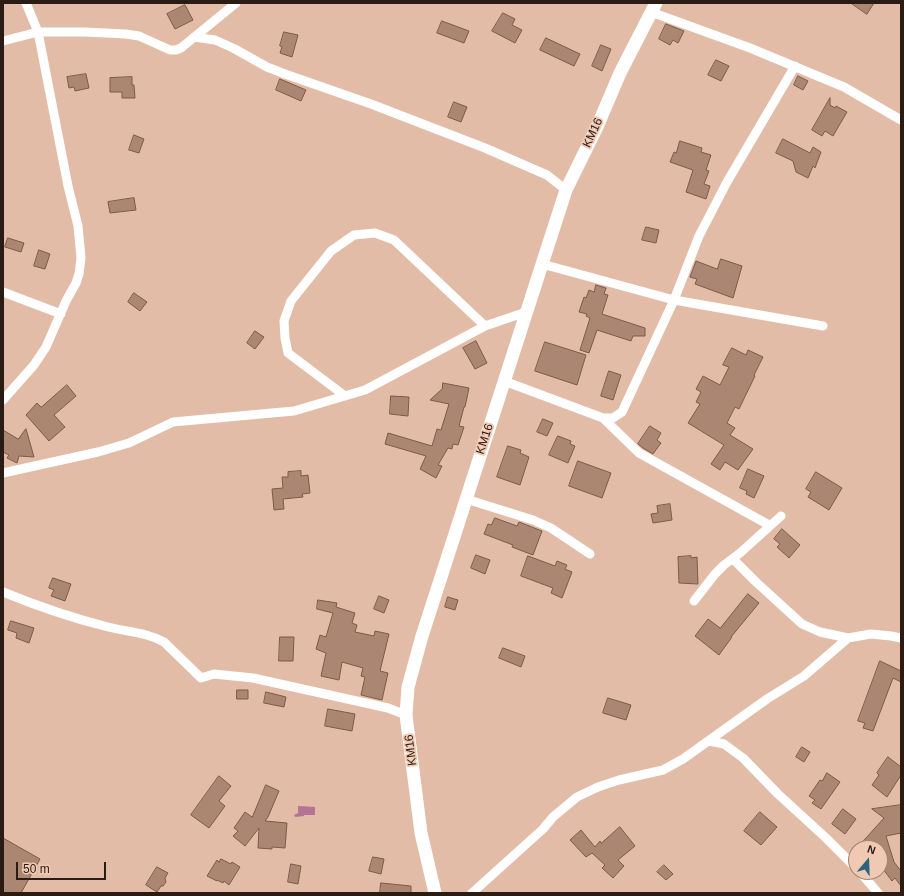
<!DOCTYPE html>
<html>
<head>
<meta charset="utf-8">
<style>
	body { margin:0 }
	#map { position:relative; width:904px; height:896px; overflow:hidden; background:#e3bca7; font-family:Arial,sans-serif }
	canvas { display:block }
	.frame { position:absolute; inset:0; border:4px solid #2a1c15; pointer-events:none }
	.north { position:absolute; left:848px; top:840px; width:40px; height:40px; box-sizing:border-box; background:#f0c9b4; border:1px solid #a18474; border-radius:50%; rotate:19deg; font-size:11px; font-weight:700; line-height:16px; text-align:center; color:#2a1c15 }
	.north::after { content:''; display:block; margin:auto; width:14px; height:18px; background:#2b647d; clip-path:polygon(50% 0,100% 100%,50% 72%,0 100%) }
	.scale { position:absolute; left:16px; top:862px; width:90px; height:18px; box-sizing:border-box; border:2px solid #2a1c15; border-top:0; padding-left:5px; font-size:12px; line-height:14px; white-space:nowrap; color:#2a1c15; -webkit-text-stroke:3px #f0c9b4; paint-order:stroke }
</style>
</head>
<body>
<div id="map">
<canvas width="904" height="896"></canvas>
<div class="frame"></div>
<div class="north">N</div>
<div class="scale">50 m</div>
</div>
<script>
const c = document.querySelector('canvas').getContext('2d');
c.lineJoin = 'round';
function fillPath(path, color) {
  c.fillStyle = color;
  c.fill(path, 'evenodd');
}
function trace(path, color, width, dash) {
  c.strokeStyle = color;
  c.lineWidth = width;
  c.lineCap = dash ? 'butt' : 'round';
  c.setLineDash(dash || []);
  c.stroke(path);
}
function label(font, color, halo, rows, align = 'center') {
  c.font = font + ' Arial,sans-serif';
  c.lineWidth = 3.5;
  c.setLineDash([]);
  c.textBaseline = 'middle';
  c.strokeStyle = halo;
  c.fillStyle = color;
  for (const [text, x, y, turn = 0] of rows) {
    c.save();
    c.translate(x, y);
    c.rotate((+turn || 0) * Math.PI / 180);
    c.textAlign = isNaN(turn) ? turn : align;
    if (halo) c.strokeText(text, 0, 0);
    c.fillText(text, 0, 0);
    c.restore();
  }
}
const water = new Path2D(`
	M 298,806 L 315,807 L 315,815 L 304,815 L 304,816 L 295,817 L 294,815 L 298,813 Z`);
const building = new Path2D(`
	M 851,3 L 874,3 L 867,14 Z
	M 185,5 L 193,20 L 175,29 L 167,14 Z
	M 503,13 L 515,19 L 512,25 L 522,30 L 515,43 L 492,31 Z
	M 442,21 L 469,31 L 464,43 L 437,33 Z
	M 666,24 L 684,31 L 678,43 L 673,40 L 670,45 L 659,39 Z
	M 284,32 L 298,35 L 292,57 L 280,53 L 282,47 L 280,46 Z
	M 546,38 L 580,54 L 574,66 L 540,50 Z
	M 601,45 L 611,49 L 602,71 L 592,66 Z
	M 716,60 L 729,66 L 721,81 L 708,75 Z
	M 86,74 L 89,88 L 75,91 L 74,87 L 69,88 L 67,77 Z
	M 798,76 L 808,81 L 803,90 L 794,85 Z
	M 132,77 L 132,85 L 134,85 L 135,98 L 122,98 L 122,92 L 110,92 L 110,78 Z
	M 280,79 L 306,90 L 301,101 L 276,90 Z
	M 830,98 L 830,105 L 835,108 L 836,106 L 847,112 L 833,136 L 825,131 L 822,136 L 812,130 Z
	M 454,102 L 467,107 L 461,122 L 448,117 Z
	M 134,135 L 144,139 L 139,153 L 129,150 Z
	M 783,139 L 810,153 L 813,147 L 821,152 L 815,168 L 813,166 L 808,178 L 796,172 L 793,161 L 776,153 Z
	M 680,141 L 702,148 L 701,152 L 711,155 L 706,170 L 709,171 L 704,184 L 710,186 L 706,199 L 686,192 L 693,170 L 670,162 L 674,152 L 676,153 Z
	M 134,198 L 136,210 L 110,213 L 108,202 Z
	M 646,227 L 659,230 L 656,243 L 642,240 Z
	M 8,238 L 24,243 L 21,252 L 5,247 Z
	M 39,250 L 50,254 L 45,269 L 34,266 Z
	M 721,259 L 742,266 L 733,298 L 695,284 L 697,279 L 690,277 L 696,261 L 717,269 Z
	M 596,285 L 606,288 L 604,294 L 608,295 L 602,314 L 645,328 L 645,336 L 633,336 L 631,341 L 597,330 L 589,353 L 580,350 L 590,318 L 586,316 L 587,314 L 579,312 L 584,297 L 586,298 L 589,290 L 594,292 Z
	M 134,293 L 147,302 L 140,311 L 128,302 Z
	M 255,331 L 264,337 L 255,349 L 247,343 Z
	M 476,341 L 487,363 L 475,369 L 463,348 Z
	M 545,342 L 586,355 L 577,385 L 535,371 Z
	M 732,348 L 746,355 L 748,350 L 763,357 L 754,375 L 755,376 L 739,409 L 735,407 L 727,423 L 735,428 L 730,435 L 753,449 L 738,470 L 725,462 L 720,470 L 711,464 L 724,445 L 688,423 L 700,404 L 696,402 L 701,392 L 696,389 L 703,376 L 720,385 L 729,367 L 723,365 Z
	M 609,371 L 621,375 L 613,400 L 601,396 Z
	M 443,383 L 469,388 L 465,407 L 464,407 L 459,426 L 464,427 L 458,445 L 453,444 L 452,449 L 448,448 L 438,465 L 442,466 L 436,478 L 420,469 L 426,456 L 385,444 L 388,433 L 432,446 L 437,429 L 441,430 L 449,404 L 430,400 L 442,389 Z
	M 67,385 L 76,396 L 54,415 L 65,427 L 49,441 L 26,415 L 37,403 L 41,407 Z
	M 391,396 L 409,397 L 408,416 L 390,414 Z
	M 543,419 L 553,423 L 547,436 L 537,432 Z
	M 650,426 L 661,433 L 657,440 L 661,443 L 653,454 L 643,448 L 638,444 Z
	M 26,429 L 34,457 L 19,456 L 17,463 L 7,458 L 9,455 L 3,452 L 3,430 L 18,439 Z
	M 558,436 L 571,441 L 570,444 L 575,446 L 568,463 L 549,455 Z
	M 508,446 L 521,450 L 520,453 L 529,457 L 520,485 L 497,477 Z
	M 578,461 L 611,473 L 602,498 L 569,486 Z
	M 748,469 L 764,476 L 754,498 L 746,494 L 747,491 L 740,488 Z
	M 301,471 L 301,476 L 308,475 L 310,493 L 302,494 L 303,497 L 283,499 L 284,509 L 274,510 L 272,489 L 283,488 L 282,477 L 288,477 L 288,472 Z
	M 816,472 L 842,488 L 829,510 L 808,497 L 811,492 L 806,489 Z
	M 670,504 L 672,520 L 653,523 L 651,514 L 658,513 L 657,506 Z
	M 495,518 L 517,526 L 519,522 L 542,531 L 533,555 L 512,547 L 513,545 L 484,534 L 488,524 L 491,525 Z
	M 782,529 L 800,545 L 789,558 L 777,547 L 780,544 L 774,539 Z
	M 476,555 L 490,560 L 485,574 L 471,568 Z
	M 528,556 L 555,566 L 557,561 L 567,565 L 565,569 L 572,572 L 562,598 L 551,593 L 553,588 L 521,576 Z
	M 691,556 L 691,558 L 697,557 L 698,584 L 679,583 L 678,557 Z
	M 53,578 L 71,584 L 65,601 L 51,596 L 54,590 L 49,588 Z
	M 748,594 L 759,603 L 731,637 L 732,637 L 719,655 L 695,636 L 708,619 L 720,628 Z
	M 379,596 L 389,600 L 384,613 L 374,609 Z
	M 448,597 L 458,600 L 455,610 L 445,607 Z
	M 318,600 L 337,603 L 336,607 L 355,613 L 352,623 L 357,625 L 355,632 L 374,636 L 375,631 L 389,634 L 380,671 L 388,673 L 382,700 L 361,695 L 365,677 L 361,676 L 363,668 L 342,662 L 339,680 L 321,676 L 326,653 L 316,649 L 320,635 L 326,637 L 333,613 L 317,609 Z
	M 11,621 L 34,628 L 29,643 L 16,638 L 17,633 L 8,630 Z
	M 280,637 L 294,637 L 293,661 L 279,661 Z
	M 503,648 L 525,656 L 521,667 L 499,658 Z
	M 880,661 L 901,671 L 901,682 L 893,678 L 873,731 L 863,728 L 865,723 L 858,721 Z
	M 237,690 L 248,690 L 248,699 L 237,699 Z
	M 266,692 L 286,697 L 284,707 L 264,703 Z
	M 608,698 L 631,705 L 626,720 L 603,713 Z
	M 328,709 L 355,714 L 352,731 L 325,726 Z
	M 802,747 L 810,752 L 804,762 L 796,757 Z
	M 888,757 L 901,767 L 901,775 L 887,797 L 872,785 L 879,775 L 877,773 Z
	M 827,773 L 840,782 L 821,809 L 812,803 L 815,800 L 809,796 L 820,780 L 822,781 Z
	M 219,776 L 231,786 L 219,801 L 225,806 L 209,828 L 191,815 Z
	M 266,785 L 279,791 L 268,817 L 265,821 L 287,823 L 285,848 L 272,847 L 272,849 L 258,848 L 259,828 L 245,846 L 233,836 L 238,831 L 234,828 L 245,812 L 252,817 Z
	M 901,805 L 901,833 L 886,836 L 894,862 L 901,871 L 901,886 L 895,878 L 892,881 L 880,865 L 880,848 L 857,848 L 884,818 L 872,809 Z
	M 843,809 L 856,819 L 845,834 L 832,824 Z
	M 760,812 L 777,827 L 761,845 L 744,831 Z
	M 620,827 L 635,846 L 618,860 L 624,866 L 613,878 L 602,868 L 605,865 L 592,853 L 586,857 L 570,840 L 581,830 L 595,847 L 600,841 L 601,843 Z
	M 3,838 L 40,859 L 21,893 L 3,893 Z
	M 373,857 L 384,859 L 381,874 L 369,871 Z
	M 221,859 L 231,864 L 232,862 L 240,867 L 229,885 L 224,881 L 223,883 L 217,880 L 217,881 L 207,876 L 217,860 L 219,862 Z
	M 291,864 L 301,866 L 298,884 L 288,882 Z
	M 664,865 L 673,874 L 666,880 L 657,872 Z
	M 157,867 L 168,873 L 165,878 L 166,882 L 163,886 L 161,886 L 157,892 L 146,885 Z
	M 381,883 L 411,886 L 411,893 L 380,893 Z`);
const street = new Path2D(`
	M 651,12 L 750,48 L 844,87 L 901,120
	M 194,37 L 215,40 L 233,48 L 267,67 L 285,74 L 371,104 L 485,148 L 547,175 L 566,190
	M 3,41 L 38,32 L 84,32 L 126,34 L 139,36 L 170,50 L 176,50 L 181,48 L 236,3
	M 542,264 L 674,300 L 823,326
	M 3,292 L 61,314
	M 504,381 L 603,418 L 613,418 L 622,412 L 674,300 L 699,236 L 727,182 L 795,66
	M 345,396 L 288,353 L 285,338 L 284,321 L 291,301 L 331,251 L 354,235 L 375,233 L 394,240 L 485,326
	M 3,400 L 34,365 L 46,347 L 66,301 L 76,283 L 79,274 L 81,258 L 78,226 L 68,186 L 38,32 L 26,3
	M 603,418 L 639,453 L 769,525
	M 3,473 L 98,452 L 129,443 L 173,422 L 294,411 L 365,390 L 485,326 L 526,312
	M 466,499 L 533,520 L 551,528 L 590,554
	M 733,559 L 756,582 L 802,624 L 820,632 L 848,638 L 871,634 L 891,636 L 901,638
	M 3,592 C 37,606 72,618 108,627 C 127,632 146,632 164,642 L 201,678 L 214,674 L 253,678 L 388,708 L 406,715
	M 694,601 L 715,574 L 724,565 L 740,553 L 781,516
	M 709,741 L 724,744 L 743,758 L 778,794 L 826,838 L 856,868
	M 860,872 L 878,893
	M 472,893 L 543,829 L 553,817 L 577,797 L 598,787 L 619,780 L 663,770 L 683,759 L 767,699 L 804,676 L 848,638`);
const secondary = new Path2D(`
	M 435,893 L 421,833 L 406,715 L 408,687 L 422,636 L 566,190 L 597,127 L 620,73 L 656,3`);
const streetNames = [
	["KM16",593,133,-65],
	["KM16",485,439,-72],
	["KM16",411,750,-97]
];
fillPath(water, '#b77394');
fillPath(building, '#ab8673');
trace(building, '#7c5a48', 1);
trace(street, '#fff', 9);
trace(secondary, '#fff', 13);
label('12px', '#2a1c15', '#f0c9b4', streetNames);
</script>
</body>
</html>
